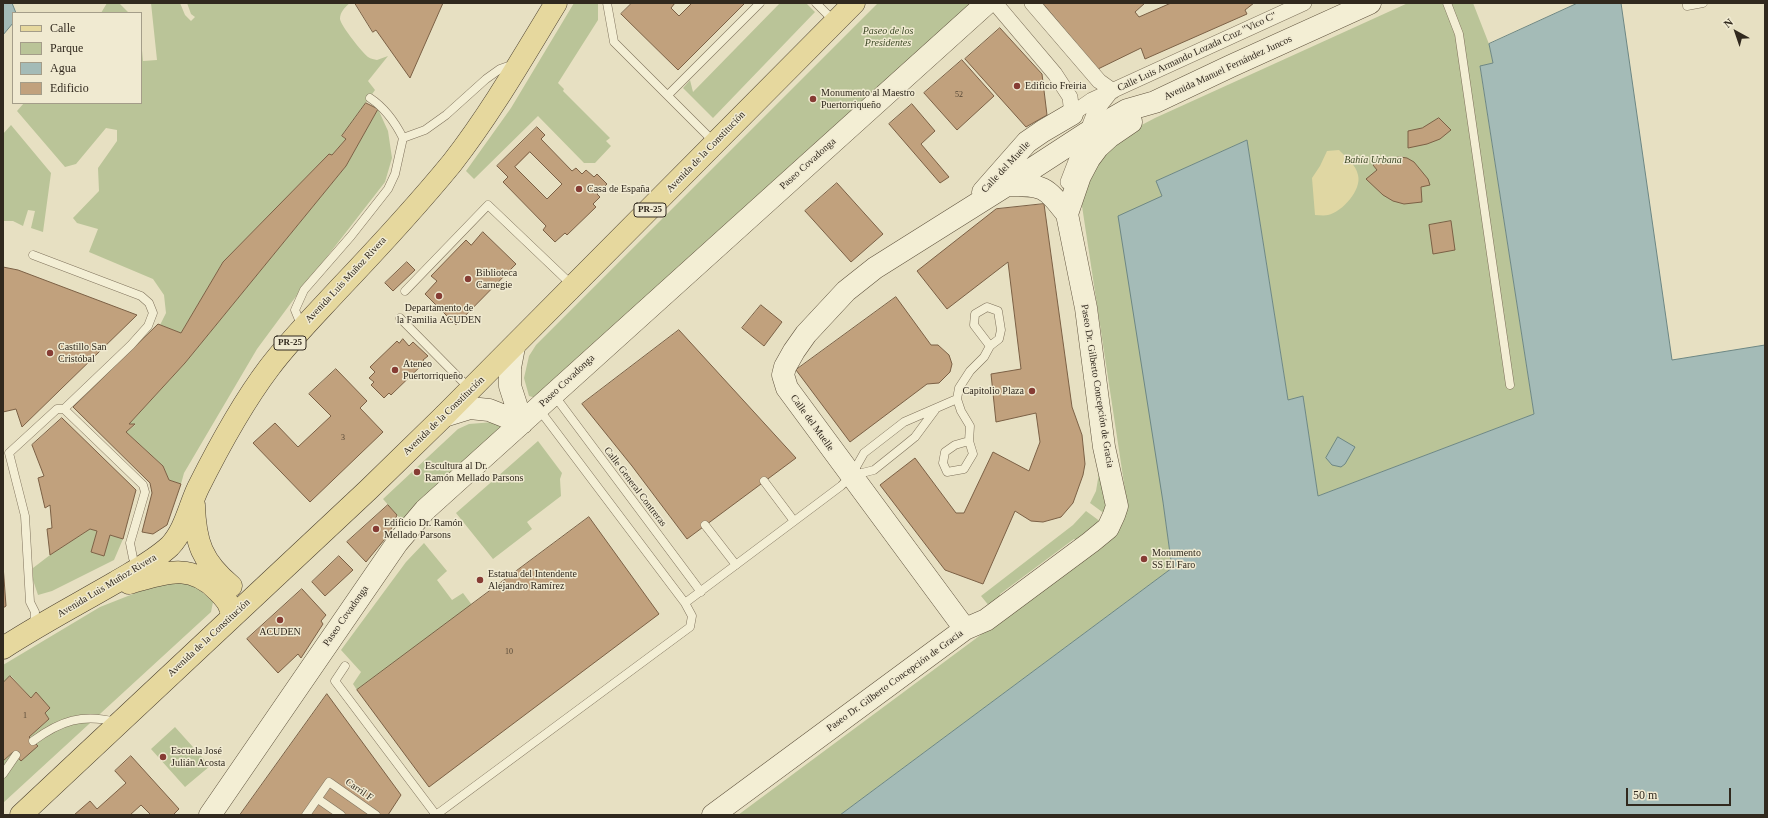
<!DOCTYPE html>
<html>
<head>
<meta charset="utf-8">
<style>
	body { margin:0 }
	#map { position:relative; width:1768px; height:818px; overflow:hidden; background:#e7e0c2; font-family:"Times New Roman",serif }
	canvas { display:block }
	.frame { position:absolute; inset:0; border:4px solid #31291e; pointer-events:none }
	.legend { position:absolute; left:12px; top:12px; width:130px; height:92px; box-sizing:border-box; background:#f0ead1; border:1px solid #a49d89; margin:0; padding:5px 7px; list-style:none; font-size:12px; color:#31291e }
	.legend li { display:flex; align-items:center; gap:8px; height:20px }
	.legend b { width:20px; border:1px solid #a49d89 }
	.north { position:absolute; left:1716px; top:12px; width:40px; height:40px; -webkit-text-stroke:3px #f0ead1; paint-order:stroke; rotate:320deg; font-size:11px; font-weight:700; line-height:16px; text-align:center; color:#31291e }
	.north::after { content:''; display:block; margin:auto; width:14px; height:18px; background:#31291e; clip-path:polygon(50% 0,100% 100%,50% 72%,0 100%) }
	.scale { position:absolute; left:1626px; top:788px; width:105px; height:18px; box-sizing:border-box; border:2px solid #31291e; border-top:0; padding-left:5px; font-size:12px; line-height:14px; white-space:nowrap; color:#31291e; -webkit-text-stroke:3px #f0ead1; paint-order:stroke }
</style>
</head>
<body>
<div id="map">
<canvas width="1768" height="818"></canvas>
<div class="frame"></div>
<ul class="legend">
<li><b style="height:5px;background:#e6d89e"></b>Calle</li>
<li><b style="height:11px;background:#bac498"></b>Parque</li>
<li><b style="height:11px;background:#a4bbb7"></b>Agua</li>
<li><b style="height:11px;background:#c1a17d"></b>Edificio</li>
</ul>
<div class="north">N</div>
<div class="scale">50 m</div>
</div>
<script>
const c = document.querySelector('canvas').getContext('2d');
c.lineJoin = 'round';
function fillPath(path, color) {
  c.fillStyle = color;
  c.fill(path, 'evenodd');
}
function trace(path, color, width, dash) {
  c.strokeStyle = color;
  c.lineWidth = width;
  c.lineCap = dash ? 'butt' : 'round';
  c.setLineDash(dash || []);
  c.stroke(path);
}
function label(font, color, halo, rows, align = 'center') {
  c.font = font + ' "Times New Roman",serif';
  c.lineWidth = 3;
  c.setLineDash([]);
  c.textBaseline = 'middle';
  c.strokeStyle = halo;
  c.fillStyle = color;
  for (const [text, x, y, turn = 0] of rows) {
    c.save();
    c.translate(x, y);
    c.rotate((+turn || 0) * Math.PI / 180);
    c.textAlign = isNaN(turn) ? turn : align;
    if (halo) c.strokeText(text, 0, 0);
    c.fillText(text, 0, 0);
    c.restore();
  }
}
const green = new Path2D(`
	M 107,3 L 119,3 L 129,13 L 101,13 Z
	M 151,3 L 180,3 L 185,15 L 191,21 L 195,17 L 191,14 L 187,3 L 350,3 C 345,7 340,12 340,19 C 341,26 362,52 368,57 C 371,59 374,59 377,60 L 388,56 L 368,81 L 375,90 L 342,136 L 346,139 L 332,155 L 329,154 L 223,262 L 181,333 L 160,325 L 166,313 L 164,295 L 153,279 L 89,252 L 98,229 L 77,223 L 73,218 L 99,191 L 98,168 L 117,141 L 117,130 L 106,128 L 76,164 L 65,167 L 17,111 L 24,103 L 141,103 L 141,40 L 143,61 L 157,60 Z
	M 574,3 L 598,3 L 598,20 L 558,83 L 564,89 L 563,91 L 610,138 L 606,141 L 611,146 L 595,163 L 584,163 L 538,116 L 474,179 L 466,171 L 511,108 Z
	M 780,3 L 806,3 L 815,12 L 713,118 L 683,88 L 690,80 L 693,92 Z
	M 878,3 L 974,3 L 536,398 L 529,396 L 524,378 L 529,356 L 536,345 Z
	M 1408,3 L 1473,3 L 1489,44 L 1493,63 L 1480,67 L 1534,414 L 1318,496 L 1303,397 L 1288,400 L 1247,140 L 1156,181 L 1162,196 L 1163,502 L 1172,568 L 840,815 L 738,815 L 1114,536 C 1122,526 1127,516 1127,503 L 1082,206 L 1082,198 L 1096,163 L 1134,129 L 1155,118 Z
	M 378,109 L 388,131 L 392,158 L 385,182 L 291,303 L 257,349 L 184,473 L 181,484 L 169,480 L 163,466 L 126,432 L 135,425 L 129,424 L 185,363 L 346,166 Z
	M 11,125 L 51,173 L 43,232 L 31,228 L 35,211 L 28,210 L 23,226 L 13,221 L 3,221 L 3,134 Z
	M 494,422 L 501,427 L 404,523 L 383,499 L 458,429 L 469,424 Z
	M 538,441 L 562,473 L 560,479 L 561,496 L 527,522 L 532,529 L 493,559 L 456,513 Z
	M 1099,473 L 1106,507 L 1105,514 L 1090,503 L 1096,491 Z
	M 1086,511 L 1101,522 L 1078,541 L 1074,539 L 1000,594 L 1000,598 L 990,607 L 981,596 L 1073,525 Z
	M 90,529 L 97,531 L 91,552 L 104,556 L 110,535 L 123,539 L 114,560 L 52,591 L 38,595 L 33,580 L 33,568 L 50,555 Z
	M 424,543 L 447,571 L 437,580 L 452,600 L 463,593 L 472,605 L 357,690 L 353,684 L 361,672 L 341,650 L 406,562 Z
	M 169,582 C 193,583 196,586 213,602 L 211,612 L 3,803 L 3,761 L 13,752 L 38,746 L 29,737 L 49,719 L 45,713 L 50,708 L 36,693 L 31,698 L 11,676 L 3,683 L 3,665 L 100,607 L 138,592 Z
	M 175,727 L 210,766 L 185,787 L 151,749 Z`);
const sand = new Path2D(`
	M 1339,150 C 1346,157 1356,165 1358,175 C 1362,190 1342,212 1328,215 C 1324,216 1319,215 1315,215 L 1312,178 L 1320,166 L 1327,151 Z`);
const water = new Path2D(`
	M 3,3 L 12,3 L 16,13 L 13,13 L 13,23 L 3,35 Z
	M 1578,3 L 1621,3 L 1672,360 L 1765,345 L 1765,815 L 840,815 L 1172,568 L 1163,502 L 1118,216 L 1162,196 L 1156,181 L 1247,140 L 1288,400 L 1303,396 L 1318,496 L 1534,414 L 1480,66 L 1493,63 L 1489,44 Z
	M 1338,437 L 1355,447 L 1345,464 L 1341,467 L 1332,465 L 1326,458 Z`);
const building = new Path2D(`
	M 355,3 L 443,3 L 410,78 L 376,30 L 373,32 Z
	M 632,3 L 675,3 L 671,8 L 679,16 L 692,3 L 745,3 L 678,70 L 621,14 Z
	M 1043,3 L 1145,3 L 1135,12 L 1139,17 L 1171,3 L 1254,3 L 1245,10 L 1247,14 L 1145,59 L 1141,48 L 1098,69 Z
	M 1000,28 L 1042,74 L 1047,115 L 1026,127 L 965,59 Z
	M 962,60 L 994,96 L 957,130 L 924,93 Z
	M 366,103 L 378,109 L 346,166 L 185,363 L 129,424 L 135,424 L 126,432 L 163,466 L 169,480 L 181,484 L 167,525 L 153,534 L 142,532 L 152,493 L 150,483 L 73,407 L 158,324 L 181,333 L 223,262 L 329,154 L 332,155 L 346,139 L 342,136 Z
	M 912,104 L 935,131 L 921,144 L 949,177 L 940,183 L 889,124 Z
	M 1439,118 L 1451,130 L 1440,139 L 1427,144 L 1408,148 L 1408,131 L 1422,128 Z
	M 537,127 L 545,135 L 541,139 L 572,171 L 576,168 L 582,174 L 586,170 L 594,177 L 597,174 L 607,184 L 597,194 L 600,197 L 593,204 L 596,207 L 567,235 L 565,233 L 555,242 L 543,230 L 546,226 L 503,182 L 508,177 L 497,166 ZM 530,152 L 562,184 L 547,199 L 515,167 Z
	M 1400,157 L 1407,158 L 1414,162 L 1428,179 L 1430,185 L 1421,187 L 1422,202 L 1404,204 L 1393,201 L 1383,195 L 1366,179 L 1377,170 L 1373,165 L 1378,161 Z
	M 837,183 L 883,234 L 851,262 L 805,211 Z
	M 1044,204 L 1072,407 L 1082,435 L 1085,464 L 1083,475 L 1073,503 L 1061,517 L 1043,522 L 1031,521 L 1015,511 L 983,584 L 945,570 L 880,485 L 915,458 L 956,513 L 964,513 L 993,452 L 1029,471 L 1040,442 L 1036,413 L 996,422 L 991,374 L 1021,369 L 1008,262 L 947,309 L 917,271 L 996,209 Z
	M 1451,221 L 1455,250 L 1433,254 L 1429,225 Z
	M 483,232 L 516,264 L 456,325 L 425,294 L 437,281 L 431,276 L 466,240 L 471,245 Z
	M 407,262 L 415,270 L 393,291 L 385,283 Z
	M 3,267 L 18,270 L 137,315 L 22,427 L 16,409 L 3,412 Z
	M 896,297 L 931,345 L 938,345 L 949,355 L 952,364 L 950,372 L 939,383 L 927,384 L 850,442 L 796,370 Z
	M 761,305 L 782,322 L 764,346 L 742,328 Z
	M 679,330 L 796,458 L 687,539 L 632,466 L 582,404 Z
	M 403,339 L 409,346 L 413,342 L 428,356 L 423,360 L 425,362 L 391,395 L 389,393 L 384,398 L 371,385 L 374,382 L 369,378 L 375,372 L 370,367 L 397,341 L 399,343 Z
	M 336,369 L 367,401 L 360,408 L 383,432 L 310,502 L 253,443 L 275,423 L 298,447 L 331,416 L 309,394 Z
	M 62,418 L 136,490 L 123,539 L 110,535 L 104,556 L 91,552 L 97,531 L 90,529 L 50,555 L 47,529 L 52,528 L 50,505 L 45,508 L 38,478 L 44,476 L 32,445 Z
	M 388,505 L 397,515 L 389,534 L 366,562 L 347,542 Z
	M 589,517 L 659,614 L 429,787 L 357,690 Z
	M 339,556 L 353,570 L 325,596 L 312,582 Z
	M 3,565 L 6,606 L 3,608 Z
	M 302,589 L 326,615 L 321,621 L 323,624 L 301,658 L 298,654 L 278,673 L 247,639 Z
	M 10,676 L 31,698 L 36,692 L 50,708 L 45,713 L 49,719 L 29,737 L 38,746 L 21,761 L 13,752 L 3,761 L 3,683 Z
	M 327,694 L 401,795 L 388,815 L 240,815 Z
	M 131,756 L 179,809 L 173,815 L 151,815 L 141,805 L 130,815 L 74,815 L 90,801 L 97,809 L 126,783 L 115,771 Z`);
const lane = new Path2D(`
	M 607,3 L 614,42 L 714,142
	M 816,3 L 834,21
	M 1447,3 L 1459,34 L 1510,385
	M 1687,3 L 1687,6 L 1703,3
	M 668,95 L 760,3
	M 370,98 C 385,108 395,122 403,138
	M 33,255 L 141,296 L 149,303 L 153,313 L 148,326 L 131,345 L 64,409
	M 405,291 L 488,205 L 573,286
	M 400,318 L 469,388
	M 302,327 L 295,310 L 304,290 L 351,236 L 388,189 L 395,174 L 403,138 L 425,130 L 446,115 L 486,79 L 500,69 L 514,64
	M 554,395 L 701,592
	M 969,441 L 955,445 L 945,452 L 943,463 L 947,472 L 964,469 L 973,454 L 969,441 L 970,426 L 961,411 L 957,399 L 959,388 L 970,371 L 984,357 L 990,346 L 999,339 L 1001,330 L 998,311 L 987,307 L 975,314 L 974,325 L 990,346
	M 854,475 L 874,470 L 904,446 L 915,437 L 935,410
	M 764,481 L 794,521
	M 705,525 L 736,565
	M 685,603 L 841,486 L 851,476 L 864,453 L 904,422 L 957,399
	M 34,626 L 35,612 L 30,602 L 25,516 L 9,453 L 57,409 L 64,409 L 143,485 L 145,492 L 130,543 L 133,558 L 138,568
	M 345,666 L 335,681 L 436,815
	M 33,741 C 60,721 83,713 116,722
	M 3,774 L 16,755
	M 318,799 L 341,815
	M 306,815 L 329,782 L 376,815
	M 436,815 L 690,627 L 692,616 L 685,603 L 538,408`);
const street = new Path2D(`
	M 995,3 L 1055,74 L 1070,97 L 1072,114 L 1092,100 L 1304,3
	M 1032,3 L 1099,81 L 1113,91
	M 1068,182 L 1095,112 L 1109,94`);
const secondary = new Path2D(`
	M 1007,185 C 1044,185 1045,186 1067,214
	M 983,192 L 1027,142 L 1043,131 L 1072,114
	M 514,347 L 510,368 L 510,386 L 522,423
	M 444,416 L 470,408 L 489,410 L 522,423
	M 965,629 L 787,388 L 783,375 L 785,367 L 794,351 L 806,334 L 846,291 L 875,268 L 1007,185 L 1087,133 L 1127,110 L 1155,102 L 1231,66 L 1370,3
	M 210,815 L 397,543 L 425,510 L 987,3
	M 713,815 L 965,629 L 986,620 L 1091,542 L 1108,528 L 1114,515 L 1117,506 L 1104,447 L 1086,308 L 1067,214 L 1080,176 L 1089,159 L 1098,147 L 1109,137 L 1131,122`);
const primary = new Path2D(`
	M 194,505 C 195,542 202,562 231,586
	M 129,583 C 163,574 189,561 218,591 C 226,599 231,605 232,617
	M 3,648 C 40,624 78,604 116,582 C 134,571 154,561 170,546 C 185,530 189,507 198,488 C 219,446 241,405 269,368 C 290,340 315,315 338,290 C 377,249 416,207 452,163 C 491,113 523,57 556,3
	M 21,815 L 368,490 L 444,416 L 854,3`);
const markers = [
	[1017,86,4,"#863c34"],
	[813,99,4,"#863c34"],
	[579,189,4,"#863c34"],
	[468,279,4,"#863c34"],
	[439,296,4,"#863c34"],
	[50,353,4,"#863c34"],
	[395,370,4,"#863c34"],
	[1032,391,4,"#863c34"],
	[417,472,4,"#863c34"],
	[376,529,4,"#863c34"],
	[1144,559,4,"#863c34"],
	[480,580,4,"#863c34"],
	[280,620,4,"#863c34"],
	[163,757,4,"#863c34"]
];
const numberNames = [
	["52",959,95],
	["3",343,438],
	["10",509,652],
	["1",25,716]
];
const shields = [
	[650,210,32],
	[290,343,32]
];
const shieldNames = [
	["PR-25",650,210],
	["PR-25",290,343]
];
const parkNames = [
	["Paseo de los",888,31],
	["Presidentes",888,43],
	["Bahía Urbana",1373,160]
];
const streetNames = [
	["Calle Luis Armando Lozada Cruz \"Vico C\"",1197,52,-25],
	["Avenida Manuel Fernández Juncos",1228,68,-25],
	["Avenida de la Constitución",706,152,-46],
	["Paseo Covadonga",808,164,-42],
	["Calle del Muelle",1006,167,-47],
	["Avenida Luis Muñoz Rivera",346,280,-47],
	["Paseo Covadonga",567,381,-43],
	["Paseo Dr. Gilberto Concepción de Gracia",1097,386,81],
	["Avenida de la Constitución",444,416,-44],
	["Calle del Muelle",812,423,54],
	["Calle General Contreras",635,487,53],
	["Avenida Luis Muñoz Rivera",107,586,-31],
	["Paseo Covadonga",346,616,-55],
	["Avenida de la Constitución",209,638,-43],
	["Paseo Dr. Gilberto Concepción de Gracia",895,681,-36],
	["Carril F",359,790,35]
];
const poiNames = [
	["Edificio Freiria",1025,86],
	["Monumento al Maestro",821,93],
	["Puertorriqueño",821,105],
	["Casa de España",587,189],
	["Biblioteca",476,273],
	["Carnegie",476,285],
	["Departamento de",439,308,"center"],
	["la Familia ACUDEN",439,320,"center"],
	["Castillo San",58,347],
	["Cristóbal",58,359],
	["Ateneo",403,364],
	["Puertorriqueño",403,376],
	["Capitolio Plaza",1024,391,"right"],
	["Escultura al Dr.",425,466],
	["Ramón Mellado Parsons",425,478],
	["Edificio Dr. Ramón",384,523],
	["Mellado Parsons",384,535],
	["Monumento",1152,553],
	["SS El Faro",1152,565],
	["Estatua del Intendente",488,574],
	["Alejandro Ramírez",488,586],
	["ACUDEN",280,632,"center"],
	["Escuela José",171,751],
	["Julián Acosta",171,763]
];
fillPath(green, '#bac498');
fillPath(sand, '#e0d7a3');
fillPath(water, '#a4bbb7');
trace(water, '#6d8784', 1);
fillPath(building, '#c1a17d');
trace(building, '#7b6045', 1);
trace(lane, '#7f725c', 9);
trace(street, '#7f725c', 16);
trace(secondary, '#61543f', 23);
trace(primary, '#4d4130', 23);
trace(lane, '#f3eed4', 8);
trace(street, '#f3eed4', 15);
trace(secondary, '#f3eed4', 22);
trace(primary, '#e6d89e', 22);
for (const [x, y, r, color] of markers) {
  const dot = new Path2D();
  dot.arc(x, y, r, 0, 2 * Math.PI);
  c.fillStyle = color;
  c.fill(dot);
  trace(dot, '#f0ead1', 1.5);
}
label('8px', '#554736', null, numberNames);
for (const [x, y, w] of shields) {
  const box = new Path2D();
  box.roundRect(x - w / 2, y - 7, w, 14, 3);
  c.fillStyle = '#f0ead1';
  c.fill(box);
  trace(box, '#31291e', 1);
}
label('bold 9px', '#31291e', null, shieldNames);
label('italic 10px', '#3e4a27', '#f0ead1', parkNames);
label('10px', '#31291e', '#f0ead1', streetNames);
label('10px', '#31291e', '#f0ead1', poiNames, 'left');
</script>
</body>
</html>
